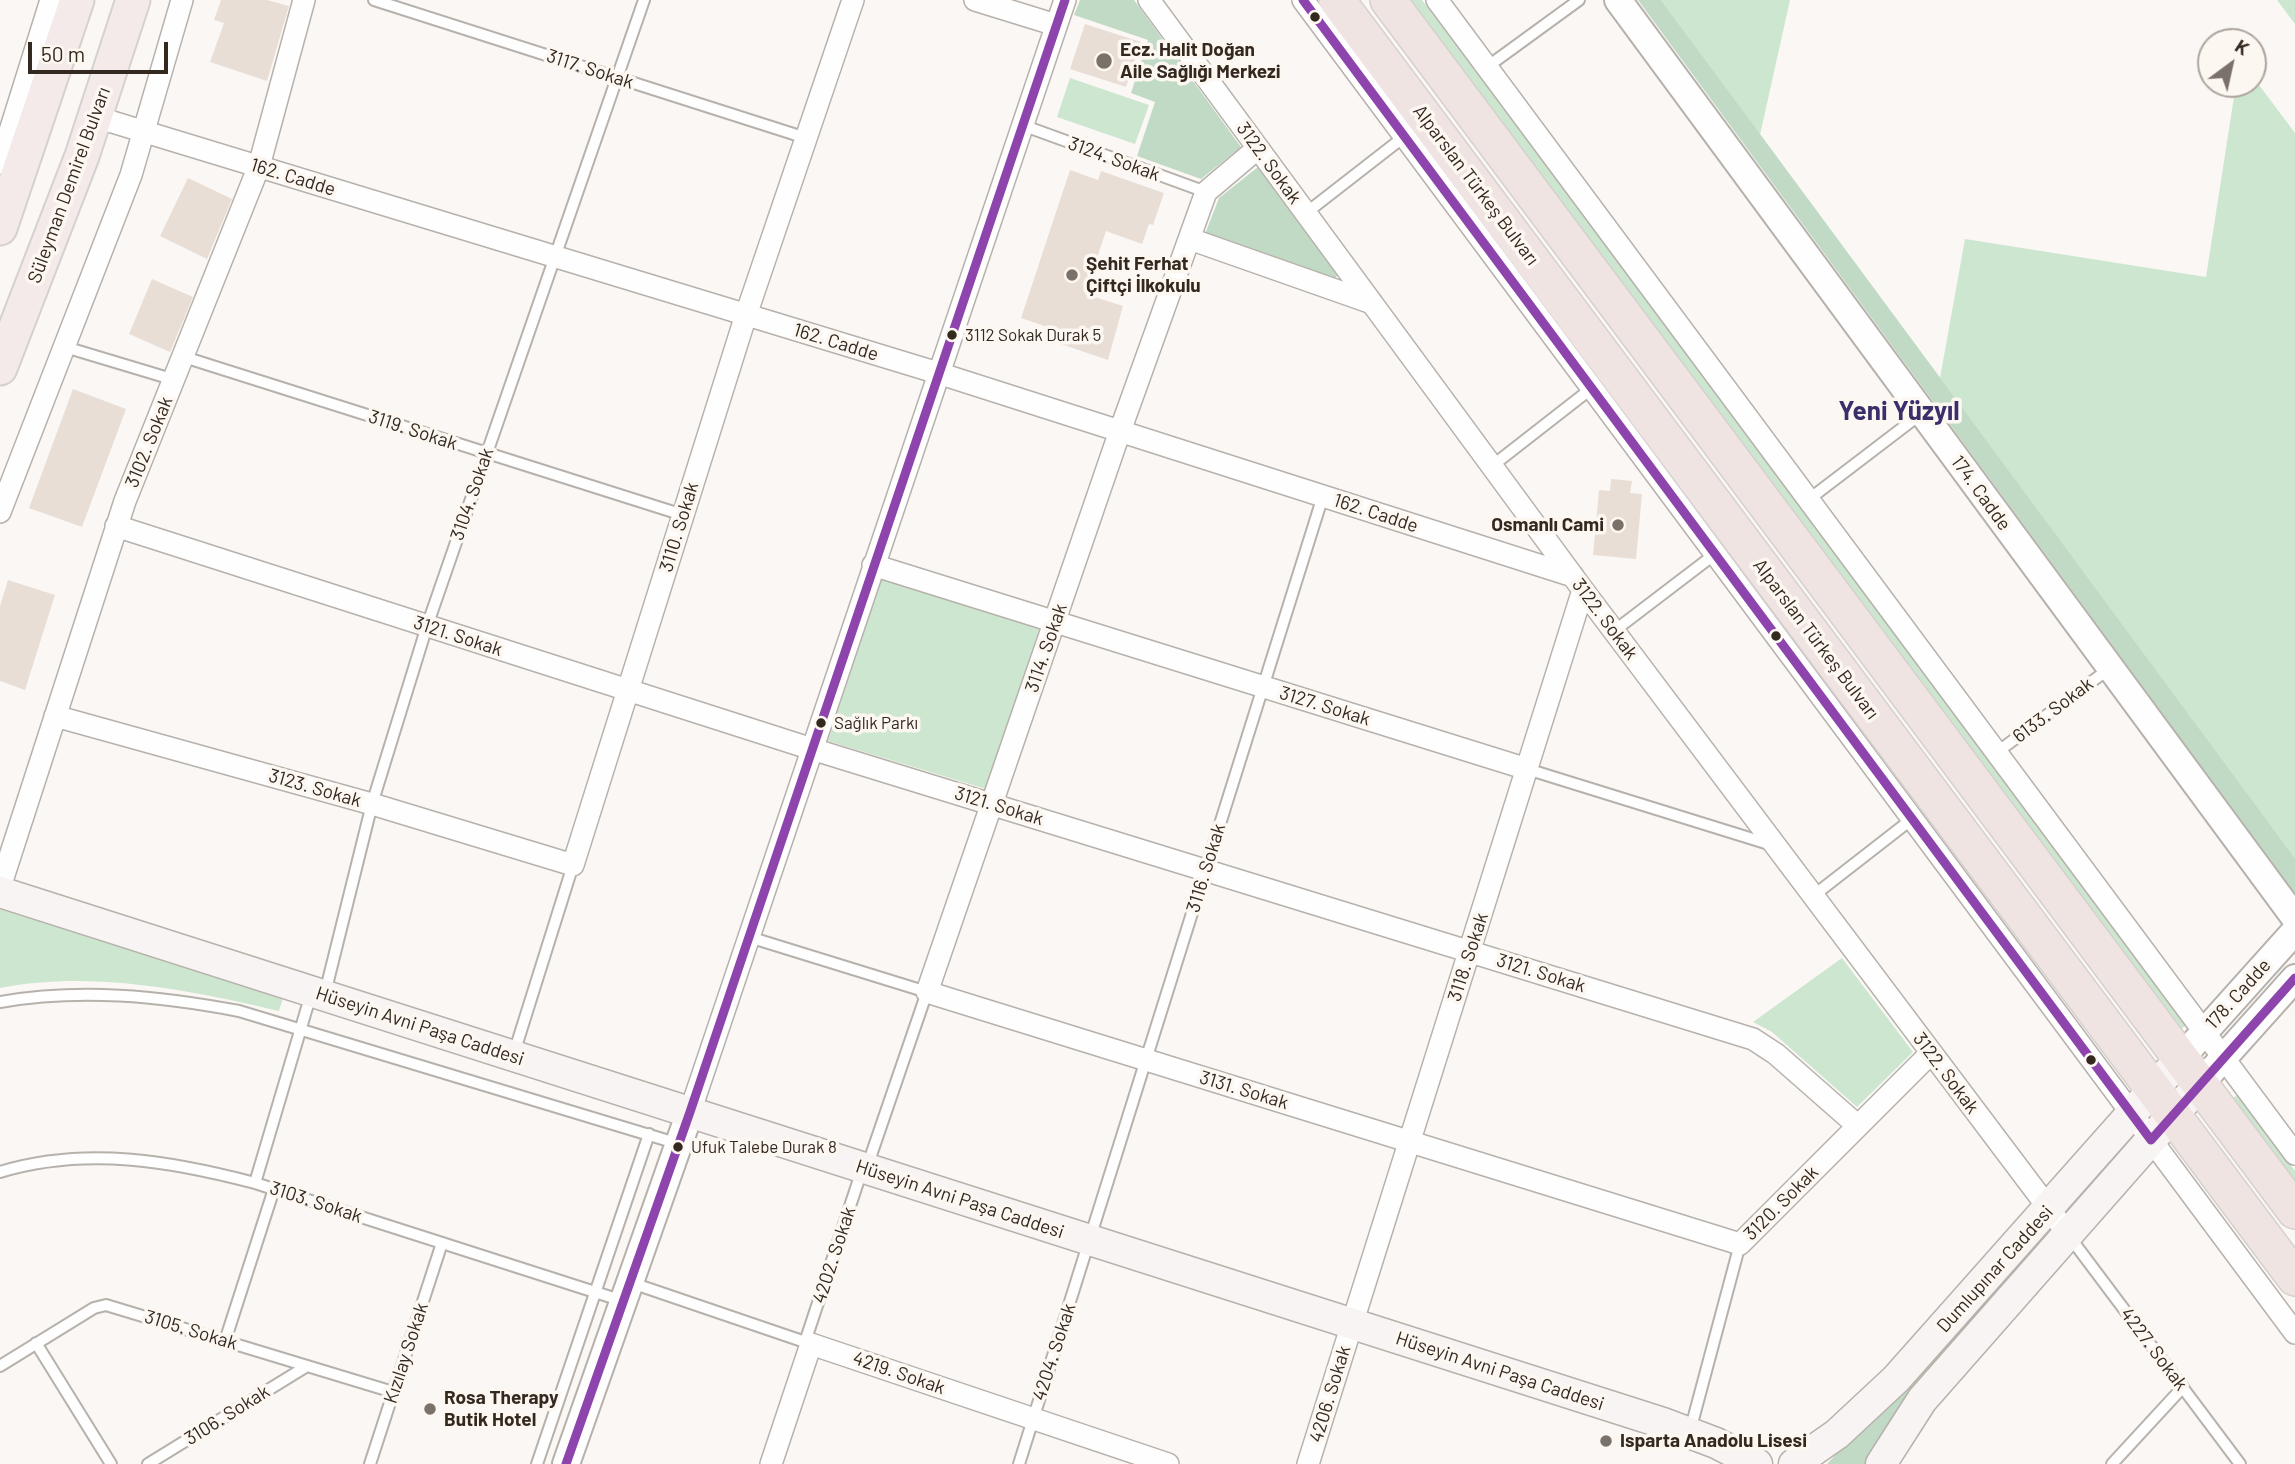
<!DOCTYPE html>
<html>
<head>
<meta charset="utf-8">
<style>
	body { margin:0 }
	#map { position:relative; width:2295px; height:1464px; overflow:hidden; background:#faf7f5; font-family:Barlow,sans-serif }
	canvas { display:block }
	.north { position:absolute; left:2197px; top:28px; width:70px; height:70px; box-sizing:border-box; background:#fdf7f2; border:2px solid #ada59e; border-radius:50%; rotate:33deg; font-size:19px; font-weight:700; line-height:28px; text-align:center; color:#34291f }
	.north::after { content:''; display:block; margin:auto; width:24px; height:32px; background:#79716a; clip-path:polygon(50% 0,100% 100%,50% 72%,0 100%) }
	.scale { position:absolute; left:28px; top:42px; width:140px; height:32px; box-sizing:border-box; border:4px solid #34291f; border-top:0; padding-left:9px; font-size:21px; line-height:24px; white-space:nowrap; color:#34291f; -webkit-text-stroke:5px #fdf7f2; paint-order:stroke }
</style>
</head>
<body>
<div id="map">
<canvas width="2295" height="1464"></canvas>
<div class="north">K</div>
<div class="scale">50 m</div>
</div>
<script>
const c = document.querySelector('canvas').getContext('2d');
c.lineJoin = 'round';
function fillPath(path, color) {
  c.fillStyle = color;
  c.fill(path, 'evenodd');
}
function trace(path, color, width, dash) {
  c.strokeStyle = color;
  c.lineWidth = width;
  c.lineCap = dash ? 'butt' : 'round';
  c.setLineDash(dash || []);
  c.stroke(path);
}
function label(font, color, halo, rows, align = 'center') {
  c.font = font + ' Barlow,sans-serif';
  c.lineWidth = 7;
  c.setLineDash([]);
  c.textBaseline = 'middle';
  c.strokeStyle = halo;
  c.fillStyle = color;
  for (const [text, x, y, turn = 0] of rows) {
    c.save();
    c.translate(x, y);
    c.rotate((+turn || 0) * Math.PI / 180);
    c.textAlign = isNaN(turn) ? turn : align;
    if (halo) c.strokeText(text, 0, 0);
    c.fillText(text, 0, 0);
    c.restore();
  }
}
const green = new Path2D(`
	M 1409,0 L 1422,0 L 2187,1025 L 2179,1030 Z
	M 1661,0 L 1790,0 L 1760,135 Z
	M 2277,0 L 2295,0 L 2295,24 Z
	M 2253,77 L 2295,133 L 2295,858 L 1940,378 L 1965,239 L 2206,277 L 2236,84 L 2253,84 Z
	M 1070,78 L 1149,105 L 1135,144 L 1057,117 Z
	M 882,577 L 1039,629 L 986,789 L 828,741 Z
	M 0,909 L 283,998 L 279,1011 C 189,990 92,970 0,988 Z
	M 1842,958 L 1913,1052 L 1857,1107 L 1772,1032 L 1753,1022 Z
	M 2238,1094 L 2295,1171 L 2295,1184 L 2232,1099 Z`);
const forest = new Path2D(`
	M 1080,0 L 1134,0 L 1241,147 L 1201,179 L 1137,156 L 1155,102 L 1131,93 L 1148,40 L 1074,15 Z
	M 1638,0 L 1661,0 L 2295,858 L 2295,894 Z
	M 1258,167 L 1338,274 L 1334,281 L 1205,234 L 1219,198 Z
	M 2133,1132 L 2138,1137 L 2071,1218 L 2062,1208 Z
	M 2046,1227 L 2054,1237 L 1867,1464 L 1827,1464 Z`);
const building = new Path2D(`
	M 221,0 L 267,0 L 289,6 L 267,81 L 210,62 L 224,23 L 214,20 Z
	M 1085,24 L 1141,42 L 1126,87 L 1070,69 Z
	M 1070,170 L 1098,180 L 1101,171 L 1164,193 L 1153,225 L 1149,224 L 1142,244 L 1106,231 L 1085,294 L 1123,306 L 1108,360 L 1046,339 L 1050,328 L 1021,318 Z
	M 188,178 L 232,199 L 207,259 L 160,236 Z
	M 152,279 L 193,297 L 170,352 L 129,334 Z
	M 73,389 L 126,409 L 82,527 L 29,508 Z
	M 1611,479 L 1632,481 L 1630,493 L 1642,494 L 1636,559 L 1593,555 L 1599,490 L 1610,491 Z
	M 8,580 L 55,595 L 25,690 L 0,681 L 0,606 Z`);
const service = new Path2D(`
	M 374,0 L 806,138
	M 1487,67 L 1579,0
	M 1022,125 L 1206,192
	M 1306,213 L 1405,136
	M 65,347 L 175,380
	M 184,357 L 683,515
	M 1492,466 L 1592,388
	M 1808,500 L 1922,413
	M 1614,631 L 1715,554
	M 1996,753 L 2110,668
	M 1527,769 L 1772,845
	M 1813,896 L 1912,819
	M 749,937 L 927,992 L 867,1167
	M 325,993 L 372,804 L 427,626 L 644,0
	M 0,1002 C 80,988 159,996 239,1011 L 679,1144
	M 514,1053 L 573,865
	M 0,1172 C 86,1146 171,1161 255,1183 L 623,1301
	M 255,1183 L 311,994
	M 2069,1236 L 2240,1464
	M 632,1283 L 811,1344
	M 225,1341 L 274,1189
	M 805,1342 L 862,1170
	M 36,1343 L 111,1464
	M 0,1366 L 94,1308 L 106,1305 L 393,1392
	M 1690,1431 L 1740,1244
	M 148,1464 L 307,1366
	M 370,1464 L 442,1243
	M 537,1464 L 649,1134
	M 1019,1464 L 1323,496
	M 2112,1464 L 2183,1387`);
const minor = new Path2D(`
	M 975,0 L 1056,25
	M 1149,0 L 1583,590 L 2068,1234
	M 1303,0 L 2295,1333
	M 1437,0 L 2295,1154
	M 96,117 L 938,373 L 1573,576
	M 1258,148 L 1206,192 L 1120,431 L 927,992 L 1740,1244 L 1931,1053
	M 0,163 L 51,0
	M 1190,239 L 1372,303
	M 0,512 L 131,175 L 182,0
	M 116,526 L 812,749 L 1753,1039 L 1776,1054 L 1858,1126
	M 873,565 L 1527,769
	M 55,716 L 372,804 L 573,865 L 746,315 L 853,0
	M 0,887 L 125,501 L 259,166 L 304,0
	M 690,1112 L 1065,0
	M 771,1464 L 811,1344 L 1168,1464
	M 1308,1464 L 1583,590`);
const tertiary = new Path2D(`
	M 1618,0 L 2295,918
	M 2181,1058 L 2295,931
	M 2200,1084 L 2295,978
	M 566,1464 L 690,1112`);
const secondary = new Path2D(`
	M 0,892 L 1663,1423 L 1716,1443 L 1757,1464
	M 1794,1464 L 1837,1434 L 1896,1379 L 2181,1058
	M 1881,1464 L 1922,1400 L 2200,1084`);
const primary = new Path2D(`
	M 0,228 L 77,0
	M 0,368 L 82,156 L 133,0`);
const trunk = new Path2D(`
	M 1337,0 L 2295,1278
	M 1388,0 L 2295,1211`);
const bus1 = new Path2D(`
	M 1303,0 L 2151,1140 L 2295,978
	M 566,1464 L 690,1112 L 1065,0`);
const markers = [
	[1315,17,6,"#34291f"],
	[1104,61,9,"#79716a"],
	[1072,275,7,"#79716a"],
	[952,335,6,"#34291f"],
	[1618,525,7,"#79716a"],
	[1776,636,6,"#34291f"],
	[821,723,6,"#34291f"],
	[2091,1060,6,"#34291f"],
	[678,1147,6,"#34291f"],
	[430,1409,7,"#79716a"],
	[1606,1441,7,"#79716a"]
];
const busNames = [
	["3112 Sokak Durak 5",965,335],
	["Sağlık Parkı",834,723],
	["Ufuk Talebe Durak 8",691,1147]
];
const poiNames = [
	["Ecz. Halit Doğan",1120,50],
	["Aile Sağlığı Merkezi",1120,72],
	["Şehit Ferhat",1086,264],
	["Çiftçi İlkokulu",1086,286],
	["Osmanlı Cami",1604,525,"right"],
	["Rosa Therapy",444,1398],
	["Butik Hotel",444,1420],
	["Isparta Anadolu Lisesi",1620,1441]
];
const streetNames = [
	["3117. Sokak",590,69,18],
	["3124. Sokak",1114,159,20],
	["3122. Sokak",1269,163,54],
	["162. Cadde",293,177,17],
	["Süleyman Demirel Bulvarı",69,185,-70],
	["Alparslan Türkeş Bulvarı",1476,185,53],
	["162. Cadde",836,342,17],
	["3119. Sokak",413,430,18],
	["3102. Sokak",149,442,-68],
	["174. Cadde",1981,493,54],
	["3104. Sokak",472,494,-71],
	["162. Cadde",1376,513,18],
	["3110. Sokak",679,527,-73],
	["3122. Sokak",1605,619,53],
	["3121. Sokak",458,636,18],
	["Alparslan Türkeş Bulvarı",1816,639,53],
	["3114. Sokak",1046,648,-71],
	["3127. Sokak",1325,706,17],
	["6133. Sokak",2053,710,-37],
	["3123. Sokak",315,788,16],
	["3121. Sokak",999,806,17],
	["3116. Sokak",1206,868,-73],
	["3118. Sokak",1468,957,-72],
	["3121. Sokak",1541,973,17],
	["178. Cadde",2238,994,-48],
	["Hüseyin Avni Paşa Caddesi",420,1026,18],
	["3122. Sokak",1946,1073,53],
	["3131. Sokak",1244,1090,17],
	["Hüseyin Avni Paşa Caddesi",960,1199,18],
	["3103. Sokak",316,1202,18],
	["3120. Sokak",1781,1203,-45],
	["4202. Sokak",834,1255,-72],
	["Dumlupınar Caddesi",1995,1269,-48],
	["3105. Sokak",191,1330,17],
	["4227. Sokak",2154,1349,53],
	["4204. Sokak",1054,1352,-72],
	["Kızılay Sokak",406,1353,-72],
	["Hüseyin Avni Paşa Caddesi",1500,1371,18],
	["4219. Sokak",899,1373,19],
	["4206. Sokak",1330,1394,-73],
	["3106. Sokak",227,1415,-32]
];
const districtNames = [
	["Yeni Yüzyıl",1899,411]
];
fillPath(green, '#cde6d0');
fillPath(forest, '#c1dac5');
fillPath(building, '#e8ded6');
trace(service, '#b7b1ab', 14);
trace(minor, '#b7b1ab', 24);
trace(tertiary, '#b7b1ab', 30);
trace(secondary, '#b7b1ab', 33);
trace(primary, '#d5d1ce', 37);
trace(trunk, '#d5d1ce', 38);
trace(service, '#fefefe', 10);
trace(minor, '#fefefe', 21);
trace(tertiary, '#fefefe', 26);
trace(secondary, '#f8f4f3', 30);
trace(primary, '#f3eae9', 33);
trace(trunk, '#f0e4e2', 35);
trace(bus1, '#8e44ad', 9);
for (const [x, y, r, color] of markers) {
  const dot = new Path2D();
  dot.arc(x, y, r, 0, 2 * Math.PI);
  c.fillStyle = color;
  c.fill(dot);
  trace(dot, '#fdf7f2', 2.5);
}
label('17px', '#34291f', '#fdf7f2', busNames, 'left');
label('bold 19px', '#34291f', '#fdf7f2', poiNames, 'left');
label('19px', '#34291f', '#fdf7f2', streetNames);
label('bold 26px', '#3a2f6a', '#fdf7f2', districtNames);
</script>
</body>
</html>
